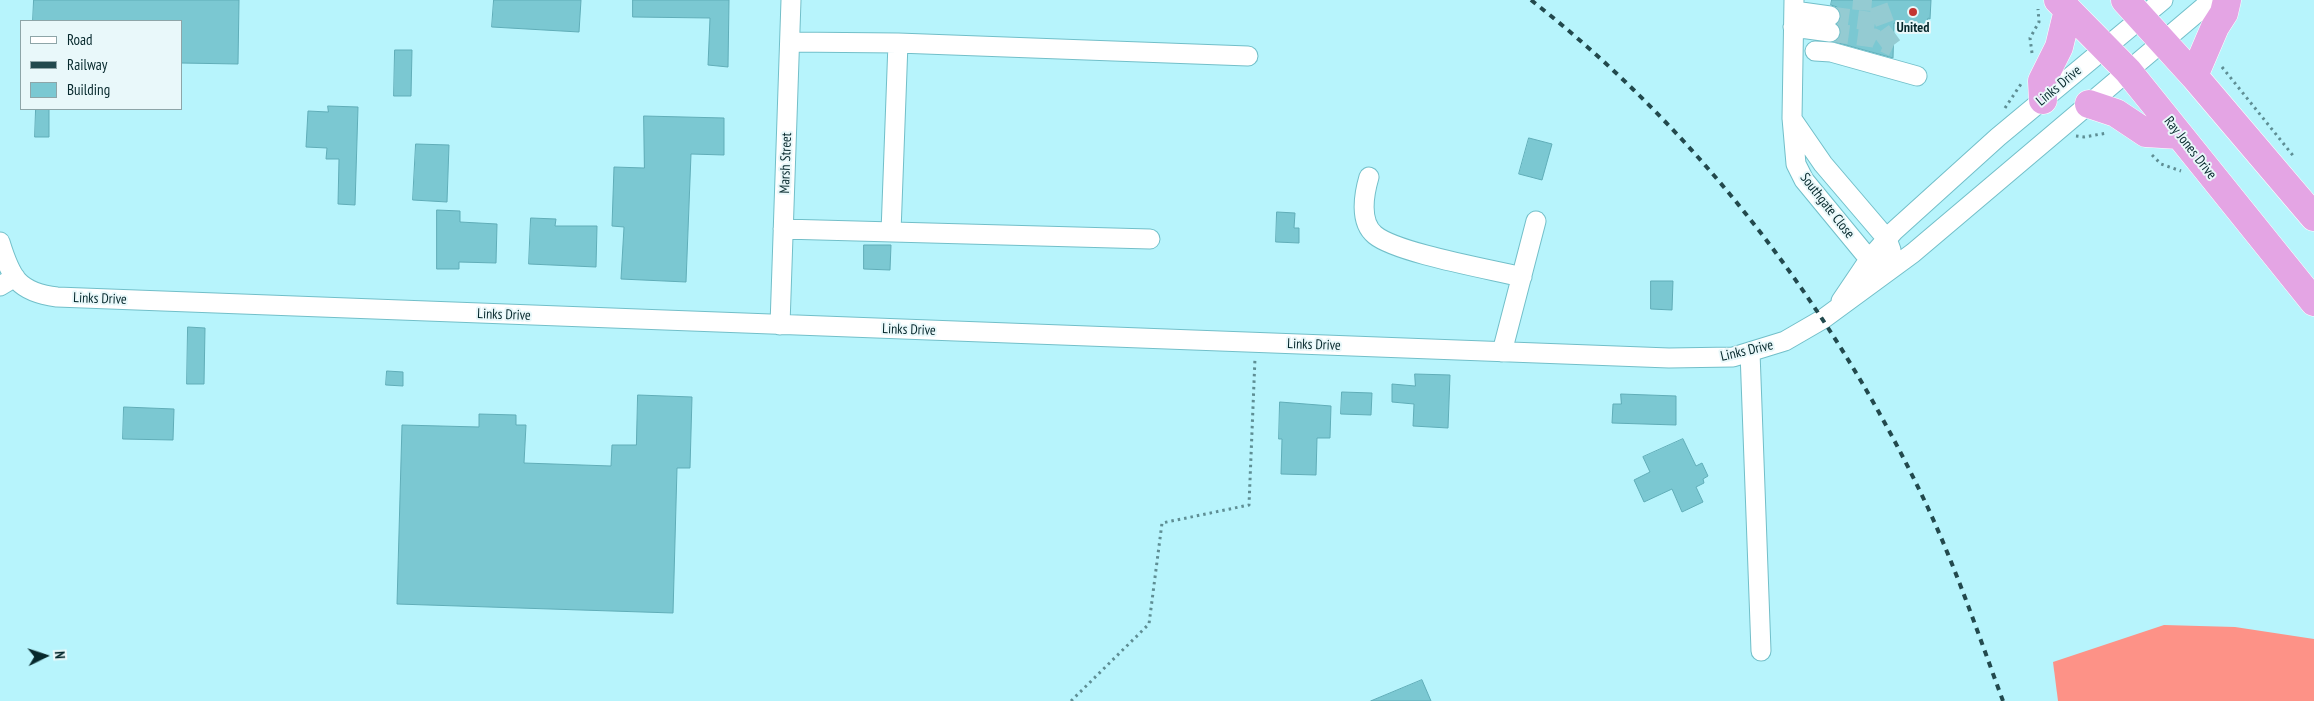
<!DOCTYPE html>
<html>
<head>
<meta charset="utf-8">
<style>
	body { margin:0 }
	#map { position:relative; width:2314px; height:701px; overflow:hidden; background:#b7f4fc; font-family:"PT Sans Narrow",sans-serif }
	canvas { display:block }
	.legend { position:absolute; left:20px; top:20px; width:162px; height:90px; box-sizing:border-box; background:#e9f8fa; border:1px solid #8ea5a8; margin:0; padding:6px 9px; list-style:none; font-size:15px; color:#06282c }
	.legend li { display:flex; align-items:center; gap:10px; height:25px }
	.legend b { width:25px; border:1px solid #8ea5a8 }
	.north { position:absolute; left:20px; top:631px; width:50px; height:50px; -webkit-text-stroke:4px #e9f8fa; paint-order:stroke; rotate:86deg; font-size:14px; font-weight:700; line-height:20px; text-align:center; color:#06282c }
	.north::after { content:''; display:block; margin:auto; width:18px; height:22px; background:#06282c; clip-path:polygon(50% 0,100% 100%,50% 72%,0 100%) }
</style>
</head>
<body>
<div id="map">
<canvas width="2314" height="701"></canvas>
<ul class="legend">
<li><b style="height:6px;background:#fff"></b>Road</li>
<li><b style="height:6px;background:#22494d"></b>Railway</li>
<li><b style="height:14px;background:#7bc8d2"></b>Building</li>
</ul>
<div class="north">N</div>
</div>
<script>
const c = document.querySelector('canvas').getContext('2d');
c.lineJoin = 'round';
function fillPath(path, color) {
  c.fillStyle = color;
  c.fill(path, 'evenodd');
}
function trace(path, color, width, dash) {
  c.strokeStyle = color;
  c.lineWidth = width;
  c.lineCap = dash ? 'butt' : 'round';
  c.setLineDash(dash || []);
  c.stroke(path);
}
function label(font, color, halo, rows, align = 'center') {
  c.font = font + ' "PT Sans Narrow",sans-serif';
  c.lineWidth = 4;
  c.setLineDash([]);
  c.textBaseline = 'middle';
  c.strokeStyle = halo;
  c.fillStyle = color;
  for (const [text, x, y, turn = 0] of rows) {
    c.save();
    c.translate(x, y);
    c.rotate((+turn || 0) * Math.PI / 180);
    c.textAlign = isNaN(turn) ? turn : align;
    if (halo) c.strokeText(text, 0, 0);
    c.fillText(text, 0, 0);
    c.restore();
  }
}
const forest = new Path2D(`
	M 2164,625 L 2235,627 L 2314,639 L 2314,701 L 2058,701 L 2053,662 Z`);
const building = new Path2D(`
	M 34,0 L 239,0 L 238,64 L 181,63 L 181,21 L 33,21 Z
	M 494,0 L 581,0 L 579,32 L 492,27 Z
	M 633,0 L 729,0 L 728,67 L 708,65 L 710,18 L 633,17 Z
	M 1832,0 L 1931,0 L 1930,19 L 1928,18 L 1927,25 L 1894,23 L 1893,58 L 1835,42 L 1841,34 L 1838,24 L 1841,17 L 1837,7 L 1831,5 Z
	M 395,50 L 412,50 L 411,96 L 394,96 Z
	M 328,106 L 358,107 L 355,205 L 338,204 L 339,159 L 326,159 L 327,148 L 306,147 L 308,111 L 328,112 Z
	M 36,109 L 49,109 L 49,137 L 35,137 Z
	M 644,116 L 724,118 L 724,155 L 691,154 L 686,282 L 621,279 L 624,227 L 612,226 L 614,167 L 644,168 Z
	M 1529,138 L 1552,144 L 1542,180 L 1519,174 Z
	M 416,144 L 449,145 L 447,202 L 413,200 Z
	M 437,210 L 460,211 L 460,222 L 497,224 L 496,263 L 459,262 L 459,269 L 437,269 Z
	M 1277,212 L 1295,213 L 1294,228 L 1299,228 L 1299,243 L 1276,242 Z
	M 531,218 L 556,219 L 555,226 L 597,226 L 596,267 L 529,264 Z
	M 864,245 L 891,245 L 890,270 L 864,269 Z
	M 1651,281 L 1673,281 L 1672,310 L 1651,309 Z
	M 188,327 L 205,328 L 204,384 L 187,384 Z
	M 387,371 L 403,372 L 403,386 L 386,385 Z
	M 1415,374 L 1450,375 L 1448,428 L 1413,426 L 1414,404 L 1392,402 L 1392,384 L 1415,386 Z
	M 1342,392 L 1372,393 L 1371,415 L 1341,414 Z
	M 1621,394 L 1676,396 L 1676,425 L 1612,423 L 1613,404 L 1621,404 Z
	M 638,395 L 692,397 L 690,468 L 677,468 L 673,613 L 397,604 L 402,425 L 479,427 L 479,414 L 516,415 L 516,425 L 526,425 L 524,463 L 611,466 L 612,445 L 636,445 Z
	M 1280,402 L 1331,406 L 1330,438 L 1317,438 L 1316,475 L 1281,474 L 1282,439 L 1279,439 Z
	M 124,407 L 174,409 L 173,440 L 123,439 Z
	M 1683,439 L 1696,466 L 1702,463 L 1708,476 L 1703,479 L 1704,483 L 1696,487 L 1703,502 L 1682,512 L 1672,489 L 1644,502 L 1634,480 L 1650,472 L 1643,457 Z
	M 1422,680 L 1431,701 L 1371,701 Z`);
const minorTunnel = new Path2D(`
	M 1853,0 L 1877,2 L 1888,32
	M 1830,16 L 1875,22 L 1894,48
	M 1830,32 L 1874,38 L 1893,47`);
const path = new Path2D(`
	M 2032,53 L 2030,38 L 2039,22 L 2038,9
	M 2222,67 L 2295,158
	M 2005,108 L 2021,84
	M 2076,136 L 2084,137 L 2107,133
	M 2152,155 L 2161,164 L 2181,171
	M 1071,701 L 1149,624 L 1162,523 L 1249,505 L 1255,358`);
const minor = new Path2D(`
	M 1794,0 L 1792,118 L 1796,164 L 1804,180 L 1869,259 L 1880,262
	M 1794,11 L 1830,16
	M 1793,27 L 1830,32
	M 790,42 L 898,43 L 1248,56
	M 1815,51 L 1831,52 L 1917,76
	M 1792,119 L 1823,164 L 1887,239 L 1891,250
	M 1369,177 C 1364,194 1359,222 1375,235 C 1397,253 1489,269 1522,277
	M 783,229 L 1150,239
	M 891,232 L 898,43
	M 0,242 C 11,278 18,292 57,297 L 1669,358 L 1733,357 L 1785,341 L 1823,319 L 1913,253 L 2212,0
	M 0,286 L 15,277
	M 1841,301 L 1870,258 L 1894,231 L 1998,137 L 2163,0
	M 780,325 L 791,0
	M 1502,352 L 1536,221
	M 1750,352 L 1761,651`);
const highway = new Path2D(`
	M 2058,0 L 2128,71 L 2314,302
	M 2125,0 L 2194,76 L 2314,217
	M 2194,76 L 2215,27 L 2224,13 L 2227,0
	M 2043,100 L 2042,81 L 2059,47 L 2068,10
	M 2089,104 L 2116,113 L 2146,133 L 2179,135`);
const rail = new Path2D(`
	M 1531,0 C 1702,134 1836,312 1928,508 C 1957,571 1979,636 2003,701`);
const markers = [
	[1913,12,5,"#c43632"]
];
const poiNames = [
	["United",1913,28]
];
const streetNames = [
	["Links Drive",2059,86,-40],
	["Ray Jones Drive",2190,148,52],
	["Marsh Street",786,163,-88],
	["Southgate Close",1827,206,52],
	["Links Drive",100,299,2],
	["Links Drive",504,315,2],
	["Links Drive",909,330,2],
	["Links Drive",1314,345,2],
	["Links Drive",1747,351,-13]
];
fillPath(forest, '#fd9287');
fillPath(building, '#7bc8d2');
trace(building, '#60adb8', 1);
trace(minorTunnel, '#94cbd2', 19, [19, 9]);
trace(minor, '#72bfc9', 21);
trace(highway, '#fff', 29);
trace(path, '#5e8e94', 3, [2.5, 4]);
trace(minor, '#fff', 19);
trace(highway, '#e4a5e4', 28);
trace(rail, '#22494d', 4, [6, 6]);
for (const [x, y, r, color] of markers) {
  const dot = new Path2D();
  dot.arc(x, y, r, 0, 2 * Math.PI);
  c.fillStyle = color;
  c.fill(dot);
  trace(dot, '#e9f8fa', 2);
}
label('bold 14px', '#06282c', '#e9f8fa', poiNames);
label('14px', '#06282c', '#e9f8fa', streetNames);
</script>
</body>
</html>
